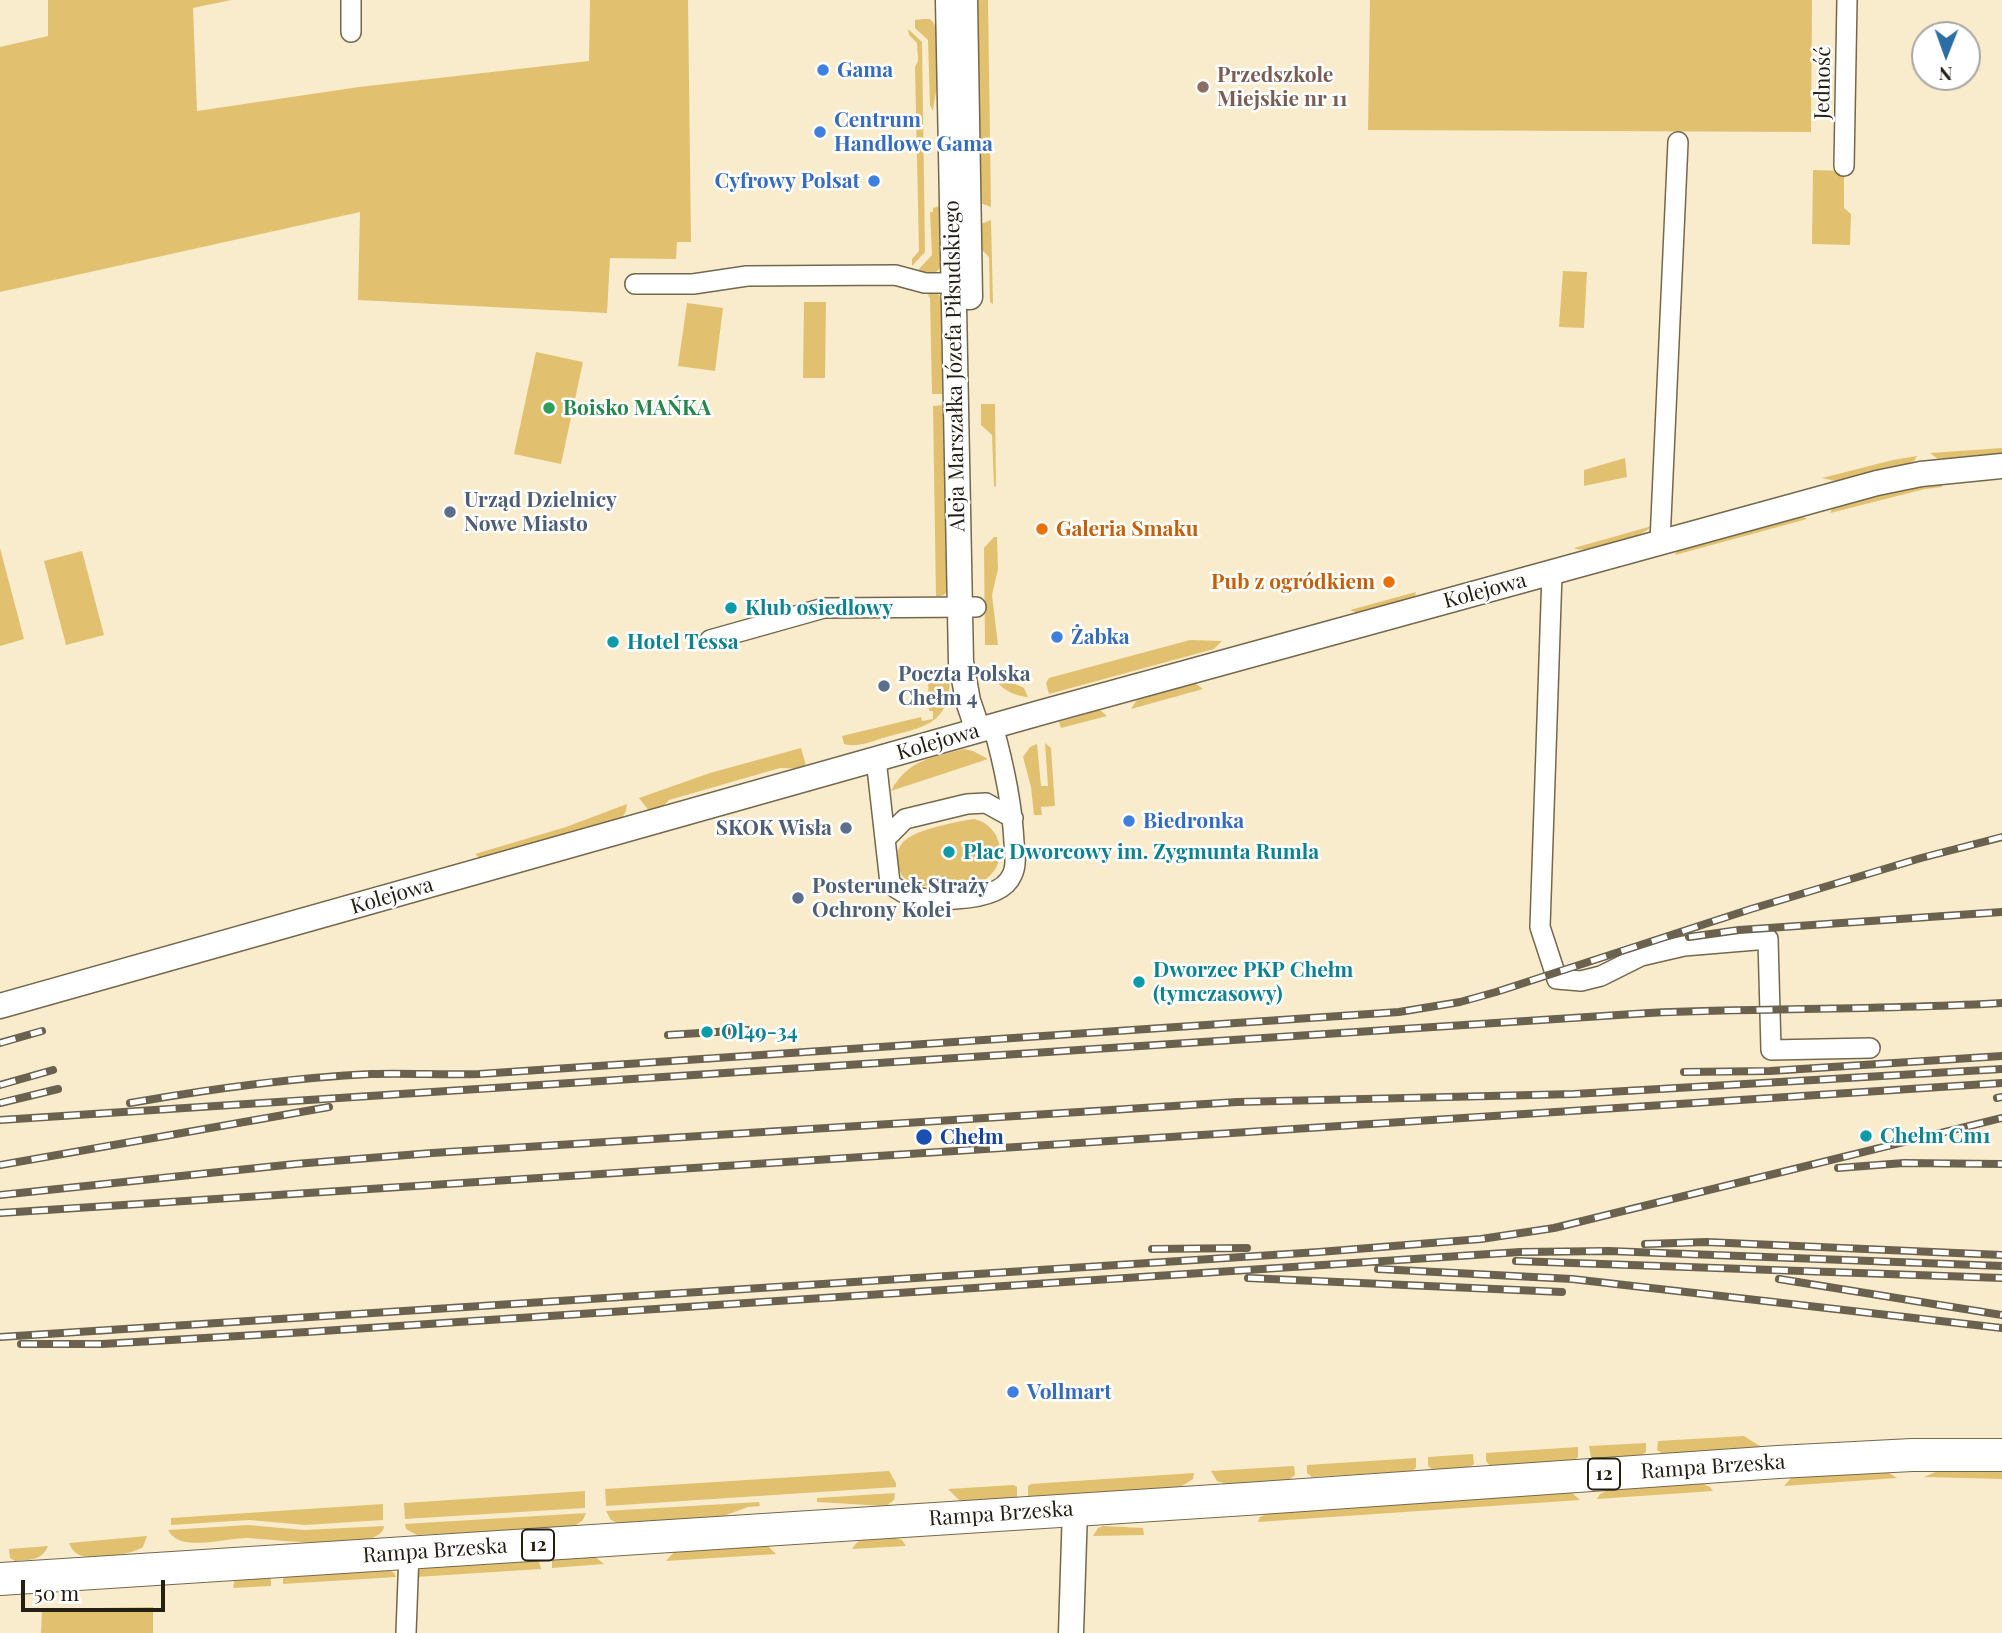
<!DOCTYPE html>
<html>
<head>
<meta charset="utf-8">
<style>
	body { margin:0 }
	#map { position:relative; width:2002px; height:1633px; overflow:hidden; background:#f9eccc; font-family:"Playfair Display",serif }
	canvas { display:block }
	.north { position:absolute; left:1911px; top:21px; width:70px; height:70px; box-sizing:border-box; background:#fff; border:2px solid #a8a6a1; border-radius:50%; rotate:181deg; font-size:19px; font-weight:700; line-height:28px; text-align:center; color:#252014 }
	.north::after { content:''; display:block; margin:auto; width:24px; height:32px; background:#2c6da3; clip-path:polygon(50% 0,100% 100%,50% 72%,0 100%) }
	.scale { position:absolute; left:21px; top:1580px; width:144px; height:32px; box-sizing:border-box; border:4px solid #252014; border-top:0; padding-left:9px; font-size:21px; line-height:24px; white-space:nowrap; color:#252014; -webkit-text-stroke:5px #fff; paint-order:stroke }
</style>
</head>
<body>
<div id="map">
<canvas width="2002" height="1633"></canvas>
<div class="north">N</div>
<div class="scale">50 m</div>
</div>
<script>
const c = document.querySelector('canvas').getContext('2d');
c.lineJoin = 'round';
function fillPath(path, color) {
  c.fillStyle = color;
  c.fill(path, 'evenodd');
}
function trace(path, color, width, dash) {
  c.strokeStyle = color;
  c.lineWidth = width;
  c.lineCap = dash ? 'butt' : 'round';
  c.setLineDash(dash || []);
  c.stroke(path);
}
function label(font, color, halo, rows, align = 'center') {
  c.font = font + ' "Playfair Display",serif';
  c.lineWidth = 5;
  c.setLineDash([]);
  c.textBaseline = 'middle';
  c.strokeStyle = halo;
  c.fillStyle = color;
  for (const [text, x, y, turn = 0] of rows) {
    c.save();
    c.translate(x, y);
    c.rotate((+turn || 0) * Math.PI / 180);
    c.textAlign = isNaN(turn) ? turn : align;
    if (halo) c.strokeText(text, 0, 0);
    c.fillText(text, 0, 0);
    c.restore();
  }
}
const green = new Path2D(`
	M 48,0 L 231,0 L 193,8 L 197,111 L 359,87 L 589,61 L 590,0 L 688,0 L 691,242 L 677,242 L 676,259 L 610,258 L 607,313 L 358,300 L 360,212 L 0,292 L 0,47 L 48,36 Z
	M 975,0 L 988,0 L 991,207 L 980,203 Z
	M 1370,0 L 1812,0 L 1811,132 L 1368,130 Z
	M 924,19 L 930,19 C 950,36 936,88 933,111 L 930,105 L 928,40 L 915,28 L 915,20 Z
	M 908,29 L 922,42 L 925,252 L 912,266 L 912,259 L 919,251 L 915,67 L 918,61 L 917,43 L 909,35 Z
	M 1813,170 L 1844,171 L 1844,208 L 1851,214 L 1850,245 L 1812,244 Z
	M 940,206 L 942,266 L 935,273 L 919,274 L 919,269 L 932,255 L 930,212 L 933,212 L 933,208 Z
	M 991,220 L 993,304 L 990,302 L 989,257 L 979,247 L 981,224 Z
	M 1563,271 L 1587,272 L 1584,328 L 1559,327 Z
	M 932,290 L 942,297 L 946,394 L 932,394 L 930,298 L 926,291 Z
	M 804,302 L 826,302 L 825,378 L 803,378 Z
	M 687,303 L 723,308 L 715,371 L 678,366 Z
	M 536,352 L 583,362 L 561,464 L 514,454 Z
	M 981,404 L 995,404 L 996,487 L 994,486 L 992,435 L 981,425 Z
	M 946,405 L 949,589 L 944,595 L 936,597 L 933,406 Z
	M 2002,448 L 2002,454 L 1938,459 L 1930,453 Z
	M 1917,456 L 1914,461 L 1907,464 L 1835,481 L 1822,478 L 1893,460 Z
	M 1625,458 L 1627,477 L 1584,486 L 1584,470 Z
	M 1941,483 L 1942,487 L 1925,489 L 1830,513 C 1842,491 1916,487 1941,483 Z
	M 1802,516 L 1807,519 L 1675,555 L 1677,550 Z
	M 1652,526 C 1644,537 1586,555 1574,548 Z
	M 994,537 L 997,537 L 998,569 L 992,595 L 998,645 L 985,645 L 984,548 Z
	M 0,548 L 24,639 L 0,646 Z
	M 82,551 L 104,635 L 66,645 L 44,561 Z
	M 1416,592 L 1415,597 L 1363,615 L 1350,610 Z
	M 1190,640 L 1222,641 L 1214,649 L 1049,694 L 1046,683 L 1049,678 Z
	M 989,666 L 995,666 L 1004,679 L 1024,688 L 1028,697 C 1010,696 993,684 989,666 Z
	M 950,667 C 951,722 934,725 886,737 C 873,741 857,748 844,744 L 842,736 L 921,717 L 922,721 L 933,719 L 933,711 L 929,711 L 928,676 L 934,668 Z
	M 1192,684 L 1196,684 L 1203,689 L 1131,709 L 1136,701 L 1142,698 Z
	M 1100,710 L 1107,716 L 1061,728 L 1059,722 Z
	M 1045,743 L 1051,748 L 1055,806 L 1041,807 L 1042,815 L 1034,815 L 1031,787 L 1023,757 L 1030,747 L 1037,744 L 1041,786 L 1048,786 Z
	M 801,748 L 807,769 L 780,768 L 669,800 L 657,812 L 650,812 L 639,798 L 710,773 Z
	M 964,749 L 973,751 L 988,759 L 891,791 C 908,759 932,758 964,749 Z
	M 627,804 L 626,811 L 622,818 L 482,860 L 475,854 L 566,827 Z
	M 974,819 C 1002,825 1010,862 986,879 C 980,883 972,884 965,885 L 962,890 L 953,891 L 950,886 C 929,887 901,889 897,863 C 896,856 898,848 903,842 C 916,829 956,822 974,819 Z
	M 1744,1436 L 1763,1448 L 1663,1454 L 1657,1450 L 1658,1441 Z
	M 1646,1443 L 1646,1452 L 1641,1456 L 1594,1459 L 1591,1457 L 1589,1446 Z
	M 1578,1447 L 1578,1457 L 1573,1461 L 1490,1466 L 1486,1461 L 1486,1453 Z
	M 1473,1454 L 1474,1464 L 1470,1467 L 1433,1470 L 1428,1466 L 1428,1457 Z
	M 1416,1458 L 1416,1468 L 1412,1471 L 1312,1477 L 1307,1473 L 1307,1465 Z
	M 1294,1466 L 1295,1475 L 1287,1481 L 1227,1484 L 1217,1481 L 1211,1471 Z
	M 1940,1470 L 2002,1471 L 2002,1479 L 1924,1477 Z
	M 889,1471 L 896,1483 L 896,1487 L 606,1506 L 605,1489 Z
	M 1886,1471 L 1897,1478 L 1784,1486 L 1793,1476 Z
	M 1194,1473 L 1193,1479 L 1179,1488 L 1028,1497 L 1028,1486 L 1031,1484 Z
	M 1700,1482 L 1710,1487 L 1713,1491 L 1597,1499 L 1600,1494 L 1610,1489 Z
	M 1014,1485 L 1017,1487 L 1017,1498 L 966,1502 L 959,1500 L 948,1489 Z
	M 585,1491 L 585,1508 L 405,1519 L 404,1503 Z
	M 1570,1491 L 1580,1500 L 1258,1522 L 1260,1517 L 1270,1512 Z
	M 895,1493 L 894,1500 L 886,1506 L 817,1502 L 817,1498 Z
	M 759,1502 L 760,1506 L 748,1507 L 721,1517 L 620,1524 L 611,1520 L 606,1511 Z
	M 383,1504 L 383,1520 L 305,1525 L 249,1520 L 171,1525 L 171,1518 Z
	M 586,1513 L 583,1520 L 573,1527 L 417,1535 L 406,1529 L 405,1524 Z
	M 248,1525 L 304,1530 L 384,1526 C 382,1555 267,1538 245,1538 C 226,1539 205,1545 186,1542 C 178,1541 172,1537 168,1530 Z
	M 1103,1526 L 1143,1528 L 1144,1535 L 1093,1536 L 1098,1528 Z
	M 147,1536 L 143,1547 C 131,1555 88,1562 76,1553 C 72,1550 71,1547 69,1543 Z
	M 893,1537 L 902,1540 L 906,1546 L 852,1549 C 860,1534 878,1537 893,1537 Z
	M 767,1545 L 776,1554 L 666,1561 L 675,1551 Z
	M 48,1546 C 42,1561 29,1560 15,1561 L 10,1558 L 9,1549 Z
	M 594,1556 L 604,1564 L 552,1568 L 552,1561 L 555,1558 Z
	M 536,1560 L 539,1562 L 541,1569 L 416,1577 L 421,1567 Z
	M 387,1568 L 394,1573 L 396,1577 L 283,1584 L 283,1579 L 286,1575 Z
	M 266,1576 L 271,1579 L 271,1586 L 233,1588 L 235,1578 Z
	M 153,1607 L 153,1633 L 41,1633 L 42,1609 Z`);
const minor = new Path2D(`
	M 351,0 L 351,32
	M 1844,166 L 1847,0
	M 635,284 L 693,284 L 747,276 L 895,275 L 925,283 L 966,283
	M 1660,542 L 1678,142
	M 1552,573 L 1540,927 L 1557,979 L 1581,981 L 1601,976 L 1641,956 L 1684,946 L 1768,939 L 1771,1050 L 1870,1048
	M 710,640 L 824,608 L 976,607
	M 876,759 L 890,883 C 907,900 932,901 955,899 C 974,898 1004,894 1012,875 C 1017,866 1015,852 1014,842 C 1012,802 1004,765 993,726
	M 885,839 L 905,819 L 967,804 L 986,803 L 1013,818
	M 406,1633 L 409,1553`);
const tertiary = new Path2D(`
	M 948,0 L 961,662 L 968,701 L 978,730
	M 965,0 L 970,297
	M 0,1006 L 1043,712 L 1877,483 L 1921,474 L 2002,466
	M 1071,1633 L 1075,1509`);
const trunk = new Path2D(`
	M 0,1579 L 1246,1499 L 1778,1462 L 1912,1455 L 2002,1455`);
const rail = new Path2D(`
	M 1689,937 L 1739,930 L 2002,912
	M 668,1035 L 748,1030
	M 0,1043 L 42,1031
	M 1684,1072 L 1770,1071 L 2002,1056
	M 0,1085 L 53,1070
	M 1997,1098 L 2002,1097
	M 0,1103 L 58,1089
	M 130,1103 C 210,1089 289,1078 371,1074 C 407,1073 443,1075 479,1074 L 1399,1012 L 1460,1002 L 1496,992 L 1751,909 L 1921,858 L 2002,837
	M 0,1120 L 1649,1013 C 1767,1008 1884,1010 2002,1003
	M 0,1165 L 329,1107
	M 1838,1168 L 1904,1163 L 2002,1164
	M 0,1195 L 295,1164 L 432,1153 L 1237,1102 L 1574,1094 L 2002,1069
	M 0,1213 L 2002,1083
	M 1645,1244 L 1706,1242 L 2002,1255
	M 1152,1249 L 1247,1248
	M 1516,1261 L 2002,1278
	M 1378,1269 L 1572,1279 L 2002,1328
	M 1248,1278 L 1562,1292
	M 1779,1279 L 2002,1315
	M 0,1337 L 1319,1252 L 1481,1239 L 1554,1228 L 2002,1118
	M 21,1344 L 102,1344 L 307,1332 L 1520,1252 L 1609,1251 L 2002,1266`);
const markers = [
	[823,70,7,"#3f7fe0"],
	[1203,87,7,"#8d6e63"],
	[820,132,7,"#3f7fe0"],
	[874,181,7,"#3f7fe0"],
	[549,408,7,"#2e9e5b"],
	[450,512,7,"#5c6f8a"],
	[1042,529,7,"#e8710a"],
	[1389,582,7,"#e8710a"],
	[731,608,7,"#0f9aa8"],
	[1057,637,7,"#3f7fe0"],
	[613,642,7,"#0f9aa8"],
	[884,686,7,"#5c6f8a"],
	[1129,821,7,"#3f7fe0"],
	[846,828,7,"#5c6f8a"],
	[949,852,7,"#0f9aa8"],
	[798,898,7,"#5c6f8a"],
	[1139,982,7,"#0f9aa8"],
	[707,1032,7,"#0f9aa8"],
	[1866,1136,7,"#0f9aa8"],
	[924,1137,9,"#1a4fb4"],
	[1013,1392,7,"#3f7fe0"]
];
const shields = [
	[1604,1474,32],
	[538,1545,32]
];
const shieldNames = [
	["12",1604,1474],
	["12",538,1545]
];
const shopNames = [
	["Gama",837,70],
	["Centrum",834,120],
	["Handlowe Gama",834,144],
	["Cyfrowy Polsat",860,181,"right"],
	["Żabka",1071,637],
	["Biedronka",1143,821],
	["Vollmart",1027,1392]
];
const educationNames = [
	["Przedszkole",1217,75],
	["Miejskie nr 11",1217,99]
];
const streetNames = [
	["Jedność",1823,83,-89],
	["Aleja Marszałka Józefa Piłsudskiego",955,366,-91],
	["Kolejowa",1485,591,-15],
	["Kolejowa",938,742,-16],
	["Kolejowa",392,896,-16],
	["Rampa Brzeska",1713,1467,-4],
	["Rampa Brzeska",1001,1514,-4],
	["Rampa Brzeska",435,1551,-4]
];
const leisureNames = [
	["Boisko MAŃKA",563,408]
];
const serviceNames = [
	["Urząd Dzielnicy",464,500],
	["Nowe Miasto",464,524],
	["Poczta Polska",898,674],
	["Chełm 4",898,698],
	["SKOK Wisła",832,828,"right"],
	["Posterunek Straży",812,886],
	["Ochrony Kolei",812,910]
];
const foodNames = [
	["Galeria Smaku",1056,529],
	["Pub z ogródkiem",1375,582,"right"]
];
const cultureNames = [
	["Klub osiedlowy",745,608],
	["Hotel Tessa",627,642],
	["Plac Dworcowy im. Zygmunta Rumla",963,852],
	["Dworzec PKP Chełm",1153,970],
	["(tymczasowy)",1153,994],
	["Ol49-34",721,1032],
	["Chełm Cm1",1880,1136]
];
const transitNames = [
	["Chełm",940,1137]
];
fillPath(green, '#e1c170');
trace(minor, '#74684c', 22);
trace(tertiary, '#74684c', 27);
trace(trunk, '#74684c', 34);
trace(minor, '#fff', 19);
trace(tertiary, '#fff', 24);
trace(trunk, '#fff', 32);
trace(rail, '#6a624f', 8);
trace(rail, '#fff', 5, [16]);
for (const [x, y, r, color] of markers) {
  const dot = new Path2D();
  dot.arc(x, y, r, 0, 2 * Math.PI);
  c.fillStyle = color;
  c.fill(dot);
  trace(dot, '#fff', 2.5);
}
for (const [x, y, w] of shields) {
  const box = new Path2D();
  box.roundRect(x - w / 2, y - 15.5, w, 31, 5);
  c.fillStyle = '#fff';
  c.fill(box);
  trace(box, '#252014', 2);
}
label('bold 19px', '#252014', null, shieldNames);
label('bold 21px', '#366cbe', '#fff', shopNames, 'left');
label('bold 21px', '#785e54', '#fff', educationNames, 'left');
label('21px', '#252014', '#fff', streetNames);
label('bold 21px', '#27864d', '#fff', leisureNames, 'left');
label('bold 21px', '#4e5e75', '#fff', serviceNames, 'left');
label('bold 21px', '#c56008', '#fff', foodNames, 'left');
label('bold 21px', '#0d838f', '#fff', cultureNames, 'left');
label('bold 21px', '#164399', '#fff', transitNames, 'left');
</script>
</body>
</html>
